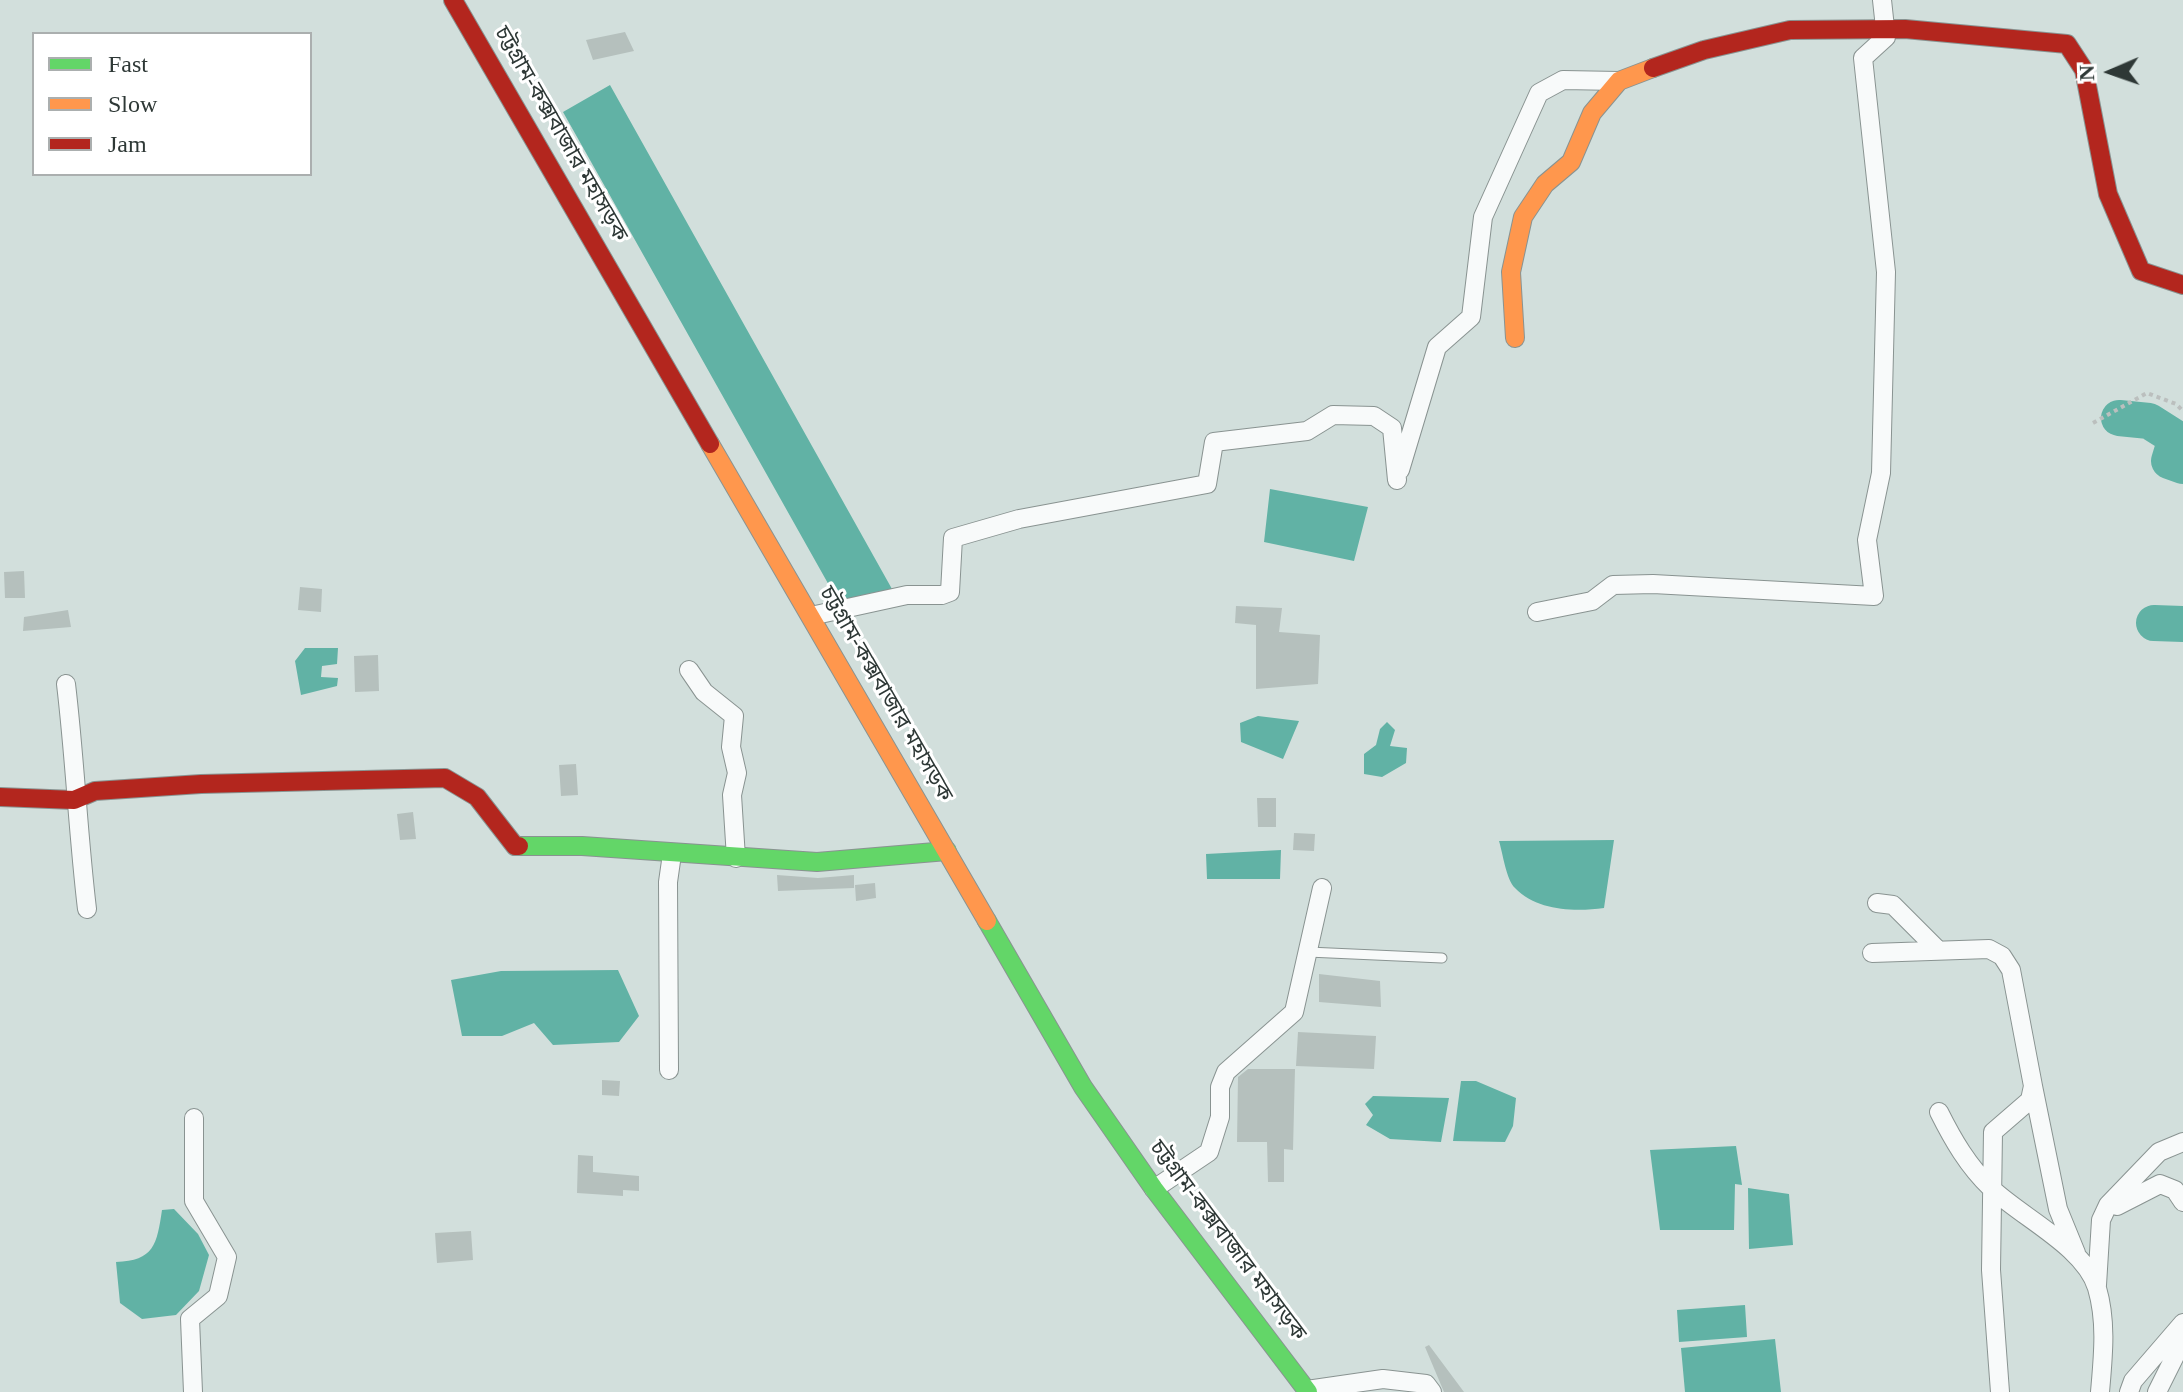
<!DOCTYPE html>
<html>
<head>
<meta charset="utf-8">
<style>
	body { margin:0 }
	#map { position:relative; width:2183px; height:1392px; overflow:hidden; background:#d2dfdc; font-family:Georgia,serif }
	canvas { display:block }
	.legend { position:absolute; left:32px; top:32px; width:280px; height:144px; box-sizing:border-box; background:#fff; border:2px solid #abafaf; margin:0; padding:10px 14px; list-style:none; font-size:24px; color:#2e3836 }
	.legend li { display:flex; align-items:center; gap:16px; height:40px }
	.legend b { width:40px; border:2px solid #abafaf }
	.north { position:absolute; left:2071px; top:32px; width:80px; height:80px; -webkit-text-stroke:6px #fff; paint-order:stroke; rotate:268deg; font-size:22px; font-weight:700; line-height:32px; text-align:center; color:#2e3836 }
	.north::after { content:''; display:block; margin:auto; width:28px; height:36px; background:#2e3836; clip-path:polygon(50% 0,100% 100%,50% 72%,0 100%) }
</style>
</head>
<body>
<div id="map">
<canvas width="2183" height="1392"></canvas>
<ul class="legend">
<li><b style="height:10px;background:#63d668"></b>Fast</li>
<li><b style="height:10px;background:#ff974d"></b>Slow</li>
<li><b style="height:10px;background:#b3261e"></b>Jam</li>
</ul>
<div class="north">N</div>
</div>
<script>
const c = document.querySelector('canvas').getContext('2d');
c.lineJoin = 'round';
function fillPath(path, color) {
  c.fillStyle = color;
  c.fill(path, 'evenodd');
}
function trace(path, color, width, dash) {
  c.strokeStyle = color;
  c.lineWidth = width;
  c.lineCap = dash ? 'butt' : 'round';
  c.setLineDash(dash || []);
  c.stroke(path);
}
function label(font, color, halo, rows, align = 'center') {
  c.font = font + ' Georgia,"Noto Sans Bengali",serif';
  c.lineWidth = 6;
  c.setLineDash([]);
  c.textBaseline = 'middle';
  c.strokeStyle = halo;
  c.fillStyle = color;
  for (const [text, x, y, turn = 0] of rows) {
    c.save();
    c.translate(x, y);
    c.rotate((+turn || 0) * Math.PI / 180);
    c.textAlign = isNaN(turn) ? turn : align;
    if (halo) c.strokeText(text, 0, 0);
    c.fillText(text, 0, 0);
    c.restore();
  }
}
const water = new Path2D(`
	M 610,85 L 892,589 L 839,603 L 563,112 Z
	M 1270,489 L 1368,507 L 1354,561 L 1264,542 Z
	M 305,648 L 338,648 L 337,664 L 322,666 L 321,677 L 338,678 L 337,686 L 301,695 L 295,661 Z
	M 1258,716 L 1299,721 L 1283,759 L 1241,742 L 1240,723 Z
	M 1387,722 L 1395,730 L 1390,746 L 1407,748 L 1406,763 L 1382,777 L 1364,774 L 1364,754 L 1376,745 L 1380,729 Z
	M 1614,840 L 1604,908 C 1575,912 1537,911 1515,888 C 1506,879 1503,854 1499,841 Z
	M 1281,850 L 1280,879 L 1207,879 L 1206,854 Z
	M 618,970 L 639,1016 L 619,1042 L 553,1045 L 534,1023 L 502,1036 L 462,1036 L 451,980 L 501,971 Z
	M 1461,1081 L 1476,1081 L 1516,1098 L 1513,1126 L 1505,1142 L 1453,1141 Z
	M 1373,1096 L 1449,1098 L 1441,1142 L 1390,1139 L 1366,1125 L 1373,1115 L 1365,1104 Z
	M 1736,1146 L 1742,1185 L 1735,1184 L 1734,1230 L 1660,1230 L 1650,1150 Z
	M 1748,1188 L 1789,1194 L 1793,1245 L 1749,1249 Z
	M 174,1209 L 198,1234 L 209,1255 L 199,1291 L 176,1315 L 142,1319 L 120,1303 L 116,1262 C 154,1261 157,1244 162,1210 Z
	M 1745,1305 L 1747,1337 L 1679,1342 L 1677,1310 Z
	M 1775,1339 L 1781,1392 L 1685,1392 L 1681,1348 Z`);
const river = new Path2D(`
	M 2119,418 L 2149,421 L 2176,438 L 2169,461 L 2183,466
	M 2154,623 L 2183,624`);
const building = new Path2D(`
	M 625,32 L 634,51 L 593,60 L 586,40 Z
	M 24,571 L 25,598 L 5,598 L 4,572 Z
	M 300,587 L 322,589 L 321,612 L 298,610 Z
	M 1236,606 L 1282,608 L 1279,632 L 1320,635 L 1318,684 L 1256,689 L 1256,625 L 1235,623 Z
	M 68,610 L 71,627 L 23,631 L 24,617 Z
	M 378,655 L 379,691 L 355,692 L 354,656 Z
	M 576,764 L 578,795 L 561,796 L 559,765 Z
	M 1257,798 L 1276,798 L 1276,827 L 1258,827 Z
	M 413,812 L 416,839 L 400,840 L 397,814 Z
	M 1294,833 L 1315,834 L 1314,851 L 1293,850 Z
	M 777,875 L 818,878 L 854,875 L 854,888 L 778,891 Z
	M 875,883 L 876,898 L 856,901 L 855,885 Z
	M 1319,974 L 1380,981 L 1381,1007 L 1319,1002 Z
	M 1298,1032 L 1376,1036 L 1374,1069 L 1296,1066 Z
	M 1248,1069 L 1295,1069 L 1293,1150 L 1284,1149 L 1284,1182 L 1268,1182 L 1267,1142 L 1237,1142 L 1238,1077 Z
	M 602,1080 L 620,1081 L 619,1096 L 602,1095 Z
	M 578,1155 L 593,1156 L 593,1172 L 639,1176 L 639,1191 L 623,1190 L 623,1196 L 577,1193 Z
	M 471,1231 L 473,1260 L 437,1263 L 435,1233 Z
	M 1429,1345 L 1464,1392 L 1444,1392 L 1425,1347 Z`);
const path = new Path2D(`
	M 2093,423 L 2147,393 L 2176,404 L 2183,411`);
const lane = new Path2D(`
	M 1308,952 L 1442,958`);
const street = new Path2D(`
	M 1400,470 L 1437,347 L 1471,317 L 1483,217 L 1539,93 L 1563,80 L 1619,81
	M 1537,612 L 1592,601 L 1613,585 L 1653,584 L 1874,596 L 1867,540 L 1881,473 L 1886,272 L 1863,58 L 1886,37 L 1882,0
	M 811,616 L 907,595 L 942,595 L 950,592 L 953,538 L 1019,519 L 1207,484 L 1214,442 L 1307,431 L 1333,415 L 1374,416 L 1392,428 L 1397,480
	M 689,670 L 704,692 L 734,716 L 731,747 L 737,773 L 732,795 L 736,858
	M 66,684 C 75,759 78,834 87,909
	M 1877,903 L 1893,905 L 1936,948
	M 1872,953 L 1989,949 L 2002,956 L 2011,970 L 2033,1086 L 2030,1100 L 1993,1132 L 1991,1270 L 2000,1392
	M 669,1070 L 668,882 L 672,854
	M 2033,1086 L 2058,1209 L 2076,1253
	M 1939,1112 C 1953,1140 1968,1166 1991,1188 C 2021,1217 2085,1247 2097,1288 C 2107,1322 2103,1357 2100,1392
	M 1154,1189 L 1209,1152 L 1220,1117 L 1220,1087 L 1226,1072 L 1294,1012 L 1322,888
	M 2117,1206 L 2160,1184 L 2175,1190 L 2183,1202
	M 2097,1285 L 2101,1220 L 2108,1205 L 2159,1152 L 2183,1142
	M 1307,1390 L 1383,1379 L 1426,1384 L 1432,1392
	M 193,1392 L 190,1319 L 218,1296 L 227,1257 L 194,1201 L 194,1118
	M 2129,1392 L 2133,1381 L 2183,1323
	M 2157,1392 L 2183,1340`);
const fast = new Path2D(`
	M 519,846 L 582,846 L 817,862 L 947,851
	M 987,921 L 1083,1087 L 1154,1189 L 1308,1392`);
const slow = new Path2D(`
	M 1515,338 L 1511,272 L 1523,217 L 1545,184 L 1571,162 L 1592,113 L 1619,81 L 1653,68
	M 710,444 L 987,921`);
const jam = new Path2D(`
	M 453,0 L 710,444
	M 1653,68 L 1704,50 L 1790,30 L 1905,29 L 2067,44 L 2084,70 L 2108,194 L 2141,271 L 2183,285
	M 0,797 L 74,800 L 95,791 L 201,784 L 445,778 L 477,797 L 515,846 L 519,846`);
const streetNames = [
	["চট্টগ্রাম-কক্সবাজার মহাসড়ক",559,135,60],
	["চট্টগ্রাম-কক্সবাজার মহাসড়ক",884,695,60],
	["চট্টগ্রাম-কক্সবাজার মহাসড়ক",1226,1242,53]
];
fillPath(water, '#61b2a5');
trace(river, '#61b2a5', 36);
fillPath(building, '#b5c0bd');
trace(lane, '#899391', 11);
trace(street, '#899391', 20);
trace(fast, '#899391', 20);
trace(slow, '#899391', 20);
trace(jam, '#899391', 20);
trace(path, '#bbbfbe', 4, [4, 4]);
trace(lane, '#f8fafa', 9);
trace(street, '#f8fafa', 18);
trace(fast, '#63d668', 18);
trace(slow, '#ff974d', 18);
trace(jam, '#b3261e', 18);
label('22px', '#2e3836', '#fff', streetNames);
</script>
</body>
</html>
